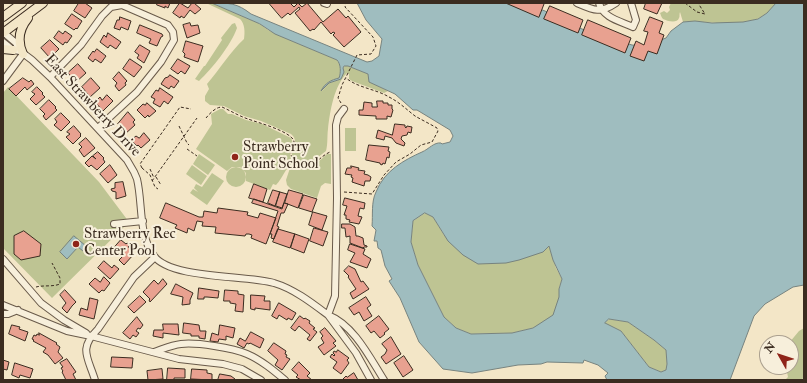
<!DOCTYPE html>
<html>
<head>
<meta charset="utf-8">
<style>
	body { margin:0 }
	#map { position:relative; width:807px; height:383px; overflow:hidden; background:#f3e6c7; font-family:"IM FELL Double Pica",serif }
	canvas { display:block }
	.frame { position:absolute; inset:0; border:4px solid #3b2c20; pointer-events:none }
	.north { position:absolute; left:759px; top:335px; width:40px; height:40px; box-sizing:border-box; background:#f7efdb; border:1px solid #aca190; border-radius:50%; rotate:309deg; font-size:11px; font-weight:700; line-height:16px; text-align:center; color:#3b2c20 }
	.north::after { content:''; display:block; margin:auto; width:14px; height:18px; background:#8f2418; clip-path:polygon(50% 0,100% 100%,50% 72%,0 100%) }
</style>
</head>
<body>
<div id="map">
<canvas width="807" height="383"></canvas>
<div class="frame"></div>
<div class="north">N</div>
</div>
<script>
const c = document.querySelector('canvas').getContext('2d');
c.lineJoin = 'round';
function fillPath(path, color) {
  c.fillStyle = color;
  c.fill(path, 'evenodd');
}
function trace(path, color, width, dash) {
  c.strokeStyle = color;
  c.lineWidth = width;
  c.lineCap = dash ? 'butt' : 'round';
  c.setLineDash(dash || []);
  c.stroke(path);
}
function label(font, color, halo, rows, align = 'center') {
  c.font = font + ' "IM FELL Double Pica",serif';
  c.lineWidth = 4;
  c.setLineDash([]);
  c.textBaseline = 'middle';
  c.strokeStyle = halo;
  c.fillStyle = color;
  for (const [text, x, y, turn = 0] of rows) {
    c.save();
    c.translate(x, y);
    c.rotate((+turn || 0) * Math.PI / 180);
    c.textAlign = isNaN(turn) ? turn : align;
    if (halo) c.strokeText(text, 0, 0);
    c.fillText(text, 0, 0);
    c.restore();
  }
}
const green = new Path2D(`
	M 206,3 L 212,3 L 260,24 L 268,30 L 285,38 L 337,60 C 341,64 341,73 339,78 C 331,80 325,83 322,91 L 329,83 L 341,79 L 343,68 L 345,66 L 348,66 L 368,74 L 370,82 L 388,91 L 384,93 L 352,81 L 349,79 L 349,74 L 347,73 C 334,86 330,111 328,129 C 327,136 328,144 326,151 L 309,164 C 300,166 295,163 292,155 C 293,146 299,141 291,134 L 261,121 L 244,116 L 224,106 L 210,105 L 205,101 L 205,96 L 209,89 L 207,84 C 220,69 230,52 244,39 C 245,32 245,24 240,19 Z
	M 671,3 L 776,3 C 771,9 765,16 757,19 C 735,28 706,20 683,22 L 680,12 C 679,14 680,17 679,18 C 677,24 667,21 663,19 C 661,17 661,15 660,13 L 664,11 L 667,13 L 670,10 L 669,7 Z
	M 235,23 L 237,28 C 231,45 212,69 199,81 L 195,79 L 204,66 L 205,66 L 222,40 L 221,38 L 232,24 Z
	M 8,87 L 99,182 L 129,222 L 52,298 L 3,248 L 3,93 Z
	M 220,109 L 223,109 L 228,114 L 232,114 L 246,120 L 262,124 L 291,138 C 296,147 286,152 293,163 C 285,168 283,178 276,185 L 273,184 L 270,190 L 246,181 L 246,173 L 240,167 L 232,167 L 227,171 L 196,149 L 212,124 L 211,114 Z
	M 345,128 L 356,128 L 356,151 L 345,151 Z
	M 199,154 L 215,165 L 208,175 L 193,164 Z
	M 327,154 L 331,154 L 331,184 L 325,183 L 321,186 L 317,198 L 291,189 L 287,185 L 286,180 L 290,168 L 296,170 L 299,167 C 311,170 318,162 327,154 Z
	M 192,165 L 207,176 L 201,185 L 186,174 Z
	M226 177a10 10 0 1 1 20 0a10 10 0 1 1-20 0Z
	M 212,173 L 224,181 L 207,205 L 190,193 L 193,189 L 198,192 L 194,188 L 196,184 L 202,187 Z
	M 425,213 L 433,217 L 444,235 L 543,252 L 549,245 L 556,268 L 562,279 L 559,288 L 561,321 L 512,333 L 471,334 L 456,328 L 444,317 L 418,265 L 411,242 L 413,221 Z
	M 609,319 L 628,322 L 654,340 L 666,350 L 667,364 L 666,370 L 661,372 L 649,367 L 621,331 L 604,323 Z
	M 804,328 L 804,376 L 802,380 L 785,380 L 788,377 L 786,367 L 791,367 L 791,343 L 789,343 L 799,331 Z`);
const water = new Path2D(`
	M 212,3 C 230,3 237,3 251,14 L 367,62 L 372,61 L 379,56 L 382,39 L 366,20 L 357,3 L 524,3 L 545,11 L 582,29 L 632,45 L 645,46 L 666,38 L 671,31 L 683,22 L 695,21 L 712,23 L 743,22 L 758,19 L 767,13 L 776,3 L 804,3 L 804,285 L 793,287 L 765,304 L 754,316 L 730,380 L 607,380 L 605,376 L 608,373 L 598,365 L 584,360 L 583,363 L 547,362 L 541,364 L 518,365 L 472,373 L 443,369 L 419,342 L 400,298 L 389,281 L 392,279 L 385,266 L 381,250 L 378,248 L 377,241 L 374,241 L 376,230 L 372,226 C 373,215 371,202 376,192 C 384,171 404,160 422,152 C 429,149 434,142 441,143 L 442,144 L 450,142 L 453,136 L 450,130 L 417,110 L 413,110 L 395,94 L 369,82 L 368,74 L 348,66 L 344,66 L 343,68 L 344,72 L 341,79 L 329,83 L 321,91 C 325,83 331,80 339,78 C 341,73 341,64 337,60 L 275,34 L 260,24 ZM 425,213 L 433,217 L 448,241 L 463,255 L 478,264 L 506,263 L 519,260 L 543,252 L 549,246 L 553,260 L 562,279 L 559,289 L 559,297 L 553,315 L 533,328 L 512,333 L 471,334 L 456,328 L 444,317 L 418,265 L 411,242 L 413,221 ZM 609,319 L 628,322 L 654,340 L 666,350 L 667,364 L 666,370 L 661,372 L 649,367 L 621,331 L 605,323 Z
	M 74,236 L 86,246 L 83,251 L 78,247 L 67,259 L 60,252 Z`);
const building = new Path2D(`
	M 79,3 L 85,3 L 92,8 L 85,18 L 74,11 Z
	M 157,3 L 170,3 L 168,8 L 165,6 L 165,8 L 157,5 Z
	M 180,3 L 188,8 L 192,3 L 194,3 L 201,9 L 195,14 L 190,10 L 184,18 L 181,16 L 180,18 L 173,13 Z
	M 269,3 L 290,3 L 294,7 L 298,3 L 302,7 L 307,3 L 323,22 L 338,9 L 346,18 L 348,16 L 361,32 L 344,47 L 333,35 L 335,33 L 333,32 L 331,34 L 321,22 L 314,30 L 313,29 L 310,31 L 295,13 L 300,9 L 299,7 L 290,15 L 288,13 L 282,18 Z
	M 506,3 L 543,3 L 544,4 L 539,17 Z
	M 646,3 L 662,3 L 657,14 L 644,9 Z
	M 550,6 L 583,20 L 578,33 L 544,19 Z
	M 72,14 L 82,21 L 77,29 L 76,28 L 74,30 L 65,24 Z
	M 120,17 L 131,21 L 128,30 L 121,27 L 120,30 L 114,28 L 117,20 L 119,20 Z
	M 650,17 L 663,22 L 659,33 L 664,35 L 657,54 L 648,51 L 644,61 L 630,56 L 636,41 L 644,45 L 648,32 L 644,31 Z
	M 588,20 L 631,38 L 625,53 L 582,35 Z
	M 190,23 L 191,26 L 198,25 L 200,33 L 187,38 L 183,25 Z
	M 140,25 L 162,34 L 163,36 L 161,37 L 157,46 L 149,43 L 151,39 L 137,33 Z
	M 59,31 L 63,34 L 65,31 L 72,36 L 67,43 L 65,42 L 63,45 L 54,38 Z
	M 108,33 L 121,42 L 116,49 L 110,45 L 108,48 L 100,42 L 104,35 L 106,37 Z
	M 50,40 L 59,49 L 50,58 L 41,48 Z
	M 186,41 L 203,46 L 198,62 L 184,57 L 185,54 L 183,52 Z
	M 140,45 L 150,51 L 144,63 L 137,58 L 139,55 L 135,52 Z
	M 97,49 L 106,56 L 101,63 L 95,59 L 93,62 L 88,58 L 93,51 L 94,52 Z
	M 130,59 L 142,67 L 134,77 L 123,69 Z
	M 178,59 L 190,66 L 185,74 L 181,71 L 178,74 L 171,69 Z
	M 78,64 L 86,73 L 76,82 L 68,73 Z
	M 119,72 L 127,81 L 125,83 L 126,85 L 119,91 L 115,86 L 117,83 L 113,79 Z
	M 170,75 L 179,81 L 174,88 L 171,86 L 169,89 L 161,84 L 165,78 L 168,77 Z
	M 23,78 L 29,82 L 31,80 L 34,84 L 27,90 L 25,87 L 16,96 L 9,89 Z
	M 91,78 L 100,88 L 90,97 L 82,87 Z
	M 37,87 L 43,93 L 42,94 L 45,97 L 36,105 L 30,99 L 35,94 L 32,92 Z
	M 160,88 L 173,97 L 168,104 L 164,101 L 160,107 L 153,103 L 155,99 L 151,97 L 156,90 L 158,91 Z
	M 107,95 L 113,101 L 103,111 L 95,102 L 100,97 L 102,100 Z
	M 49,100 L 56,107 L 55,108 L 57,110 L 46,120 L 43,116 L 45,114 L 40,109 Z
	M 377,101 L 383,101 L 383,103 L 388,103 L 388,105 L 392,105 L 392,109 L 393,110 L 391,117 L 387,116 L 387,119 L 376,119 L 376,116 L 359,115 L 359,110 L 363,110 L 364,102 L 372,103 L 372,107 L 377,107 Z
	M 147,103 L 156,111 L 149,117 L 148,115 L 145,118 L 137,110 L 143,104 L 145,105 Z
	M 128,112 L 135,120 L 133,122 L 135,125 L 125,134 L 119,128 L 121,126 L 118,124 Z
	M 61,113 L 70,122 L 61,131 L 54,125 L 57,122 L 55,119 Z
	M 395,124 L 405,125 L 405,127 L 406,128 L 407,126 L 412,127 L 411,133 L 408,132 L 407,135 L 402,136 L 401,139 L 405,143 L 404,146 L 396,143 L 392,138 L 385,136 L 384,140 L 376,138 L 378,130 L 392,135 Z
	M 74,126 L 81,134 L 80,135 L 81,136 L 73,144 L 66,137 L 70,134 L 67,132 Z
	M 144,133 L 150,140 L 141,148 L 138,145 L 137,146 L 131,140 L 136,136 L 139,138 Z
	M 86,138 L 95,148 L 84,157 L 79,150 L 82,147 L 79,144 Z
	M 369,145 L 389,147 L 388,151 L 390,152 L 389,158 L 387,157 L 385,164 L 383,163 L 382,165 L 380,164 L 380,163 L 366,160 Z
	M 98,152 L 104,158 L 103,159 L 105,162 L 97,170 L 91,165 L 89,167 L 85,163 L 92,156 L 96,159 L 93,156 Z
	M 110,165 L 117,175 L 108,183 L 100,174 Z
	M 351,166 L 359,168 L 358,170 L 365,171 L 364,174 L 368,175 L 371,177 L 370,181 L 365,181 L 364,186 L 352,182 L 353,178 L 351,177 L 352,175 L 345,174 L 347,168 L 351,168 Z
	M 123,182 L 126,196 L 116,199 L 116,192 L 112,191 L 111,189 L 115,188 L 115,183 Z
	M 254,184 L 267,189 L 263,202 L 249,198 Z
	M 273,190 L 280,192 L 275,206 L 268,203 Z
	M 289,190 L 303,194 L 298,208 L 285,203 Z
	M 280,192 L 287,194 L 282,208 L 276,206 Z
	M 304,195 L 317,199 L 312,212 L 299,208 Z
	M 345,198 L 365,203 L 364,209 L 360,208 L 358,216 L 362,217 L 359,224 L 349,222 L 350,220 L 346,219 L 346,215 L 344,215 L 347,206 L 343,205 Z
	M 254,199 L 282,209 L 284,203 L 288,204 L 284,213 L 281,213 L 277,226 L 279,227 L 274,239 L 271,238 L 272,234 L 270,234 L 278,211 L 252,203 Z
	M 166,203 L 199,217 L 203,217 L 204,211 L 217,213 L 218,208 L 248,212 L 247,215 L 258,218 L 260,213 L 276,218 L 266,244 L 251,238 L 252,235 L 249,234 L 246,234 L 245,236 L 215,233 L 216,227 L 202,226 L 203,222 L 197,221 L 194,231 L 188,228 L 187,233 L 175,228 L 177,225 L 160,218 Z
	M 313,212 L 327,216 L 322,230 L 309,225 Z
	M 342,224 L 350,224 L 355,227 L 356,236 L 358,236 L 363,238 L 364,245 L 367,246 L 367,247 L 364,247 L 363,248 L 350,243 L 350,236 L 346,237 L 345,228 L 342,228 Z
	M 314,228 L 328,232 L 323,246 L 310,241 Z
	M 278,229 L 295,234 L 290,248 L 273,242 Z
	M 24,231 L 41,244 L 40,256 L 21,260 L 14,254 L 14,236 Z
	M 295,234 L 309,239 L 304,253 L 291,248 Z
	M 121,240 L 126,244 L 127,243 L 130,245 L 128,247 L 131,249 L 130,250 L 134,254 L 124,265 L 119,260 L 123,256 L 121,255 L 122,253 L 119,250 L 118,252 L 114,248 Z
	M 350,244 L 365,249 L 363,254 L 371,259 L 367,268 L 350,262 L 355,253 L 348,250 Z
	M 104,261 L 112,268 L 114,265 L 119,269 L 110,279 L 98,268 Z
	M 349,266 L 355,269 L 361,282 L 363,281 L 369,289 L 353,299 L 350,293 L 356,289 L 348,277 L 349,276 L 344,271 Z
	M 104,277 L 110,283 L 104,291 L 102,290 L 99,293 L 89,284 L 95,278 L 100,282 Z
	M 163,279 L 167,284 L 150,302 L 149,300 L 150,299 L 143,292 L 154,280 L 158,284 Z
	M 176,284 L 193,293 L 190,300 L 190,304 L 182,305 L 183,297 L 171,294 Z
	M 199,288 L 219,291 L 218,298 L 207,297 L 204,297 L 204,299 L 198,299 Z
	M 65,290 L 76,302 L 72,306 L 67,313 L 62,308 L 66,303 L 60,295 Z
	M 225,290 L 238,291 L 238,294 L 244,295 L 243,312 L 235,311 L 236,304 L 230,303 L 230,301 L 224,301 Z
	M 251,295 L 265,296 L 264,301 L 270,301 L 270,310 L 255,308 L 255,310 L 251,309 Z
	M 140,296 L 146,302 L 134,313 L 128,307 Z
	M 366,297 L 371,305 L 367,308 L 372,316 L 364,321 L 359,312 L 354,315 L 349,308 Z
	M 90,298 L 98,300 L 94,319 L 79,315 L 81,308 L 87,310 Z
	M 279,303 L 296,313 L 292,320 L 288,318 L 287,320 L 279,315 L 277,319 L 272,316 Z
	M 300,316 L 304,319 L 305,318 L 310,321 L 309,323 L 315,328 L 313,329 L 317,332 L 310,341 L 307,339 L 310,335 L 299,326 L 295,331 L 291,328 Z
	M 379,316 L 389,329 L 384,333 L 385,334 L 380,338 L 374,331 L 371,333 L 366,326 Z
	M 137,317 L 143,325 L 140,329 L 138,328 L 136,331 L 139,333 L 136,337 L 133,335 L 130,339 L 123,333 Z
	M 184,323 L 199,325 L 200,331 L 206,331 L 205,339 L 199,338 L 199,336 L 191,336 L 191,334 L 183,333 Z
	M 163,324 L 178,324 L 179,335 L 163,333 L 163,338 L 153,336 L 154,330 L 163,330 Z
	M 12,325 L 20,327 L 19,329 L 28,332 L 25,341 L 9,334 Z
	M 220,325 L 235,328 L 233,338 L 226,336 L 226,340 L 219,339 L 218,342 L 210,341 L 212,333 L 218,335 Z
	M 325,328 L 336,341 L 333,343 L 336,346 L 324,355 L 318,347 L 324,343 L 321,338 L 323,336 L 320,332 Z
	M 251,332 L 264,339 L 260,348 L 250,343 L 249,344 L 247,343 L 244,348 L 237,344 L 240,338 L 245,341 Z
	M 39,333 L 57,343 L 56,344 L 60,347 L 58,352 L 63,358 L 55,364 L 48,355 L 43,352 L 46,348 L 33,341 L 34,340 L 32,339 L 34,335 L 36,336 L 37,334 L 39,335 Z
	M 391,337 L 401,354 L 386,364 L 381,357 L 385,354 L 387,350 L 382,344 Z
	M 274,343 L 286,351 L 285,354 L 287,355 L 286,357 L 290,359 L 282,370 L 275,365 L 278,360 L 268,351 Z
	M 338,350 L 349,358 L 347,360 L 349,363 L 341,374 L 333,368 L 337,362 L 330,357 L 332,354 L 334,356 L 335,355 L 333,353 L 334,351 L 336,352 Z
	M 404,356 L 413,370 L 403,377 L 394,363 Z
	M 112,357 L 133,358 L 132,368 L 111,367 Z
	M 67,359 L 76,372 L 73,374 L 76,380 L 66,380 L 62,372 L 63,371 L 61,368 L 63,367 L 60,363 Z
	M 3,360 L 9,362 L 7,370 L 3,369 Z
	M 299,362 L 310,373 L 307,376 L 312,380 L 301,380 L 296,377 L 298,375 L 292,370 Z
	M 15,363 L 33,369 L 30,378 L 20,375 L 19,378 L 12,375 Z
	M 168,368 L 185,369 L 185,378 L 174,378 L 174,380 L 167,380 Z
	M 162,369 L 163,379 L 148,380 L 147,371 Z
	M 192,369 L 207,370 L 207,373 L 212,374 L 212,380 L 191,379 Z
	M 354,373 L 358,380 L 342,380 L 346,376 L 347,377 Z
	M 220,374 L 231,376 L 235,379 L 234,380 L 218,380 Z`);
const path = new Path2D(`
	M 685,3 L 697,12 L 705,14 L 698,3
	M 341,103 L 338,98 L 342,85 L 357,55 L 371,54 L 376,46 L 373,37 L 345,7 L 346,3
	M 206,118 C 210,113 216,107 222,107 C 231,111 239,116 248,119 C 259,123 290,131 294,141 C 294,145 291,149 291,153 C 291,164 303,169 312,165 C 318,161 323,155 330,152
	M 179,126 L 187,143 L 189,145
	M 187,149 L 197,156
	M 142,168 L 140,164 L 180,107 L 191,109
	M 142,168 L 150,175 L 155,187 L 158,189
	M 150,169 L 154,178
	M 156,177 L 161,185
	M 152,181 L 197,118
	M 344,192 L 372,194 L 384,175 L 396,162 L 410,154 L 421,145 L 432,142 L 438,131 L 437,128 C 430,124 422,120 415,116 C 406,109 399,102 389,97 C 376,89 358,88 346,78
	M 36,287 C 43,285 53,287 60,284 L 60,278 L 52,263`);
const minor = new Path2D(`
	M 324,3 L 327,4
	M 577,3 C 593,10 600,14 616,3
	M 599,3 C 603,18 620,21 633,27 L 636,20 L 631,3
	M 3,32 L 16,43 L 19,50
	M 3,42 L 13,50 L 20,51 L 32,60 L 50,77 L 127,160 L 134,172 L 137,179 C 143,204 138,235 154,256 C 171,279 245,275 274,283 C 294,289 312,303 328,315 C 354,325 370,358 384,380
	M 50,77 L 81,45 L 102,16 L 111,7 L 122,5 L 168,25 L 173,32 L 174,40 L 161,62 L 137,92 L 98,128
	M 3,81 L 23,54
	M 114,224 L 143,221
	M 3,259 L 41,303 L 64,320 L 86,333
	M 3,305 L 67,331 L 91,336 L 179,359 L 223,364 L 242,369 L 261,380
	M 3,314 L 8,314 L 18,310
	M 328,315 L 335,296 L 337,198 L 336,125 L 338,117 L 344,109
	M 328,315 L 356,353 L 371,380
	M 154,352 C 163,349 172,345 181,344 C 196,342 233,348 247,354 C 261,360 273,370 285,380
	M 95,380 C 88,357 78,349 98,329 L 134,277 L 155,257`);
const major = new Path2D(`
	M 3,17 L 22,3
	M 3,33 L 43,3
	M 3,49 L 13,50
	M 23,54 C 17,41 19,29 28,18`);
const markers = [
	[235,157,4,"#8f2418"],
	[76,244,4,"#8f2418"]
];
const streetNames = [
	["East Strawberry Drive",92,106,47]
];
const poiNames = [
	["Strawberry",243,148],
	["Point School",243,165],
	["Strawberry Rec",84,235],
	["Center Pool",84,252]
];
fillPath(green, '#bec493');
fillPath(water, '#9fbdbf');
trace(water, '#77837f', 1);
fillPath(building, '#e8a190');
trace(building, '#3b2c20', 1);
trace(minor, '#695a4a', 8);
trace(major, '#3b2c20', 10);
trace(path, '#3b2c20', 1, [3, 2]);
trace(minor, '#f7efdb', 6);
trace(major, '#f3e6c7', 8);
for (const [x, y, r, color] of markers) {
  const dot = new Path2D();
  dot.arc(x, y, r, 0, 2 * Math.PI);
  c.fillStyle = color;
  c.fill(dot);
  trace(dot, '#f7efdb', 1.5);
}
label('15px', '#3b2c20', '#f7efdb', streetNames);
label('15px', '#3b2c20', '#f7efdb', poiNames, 'left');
</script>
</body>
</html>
